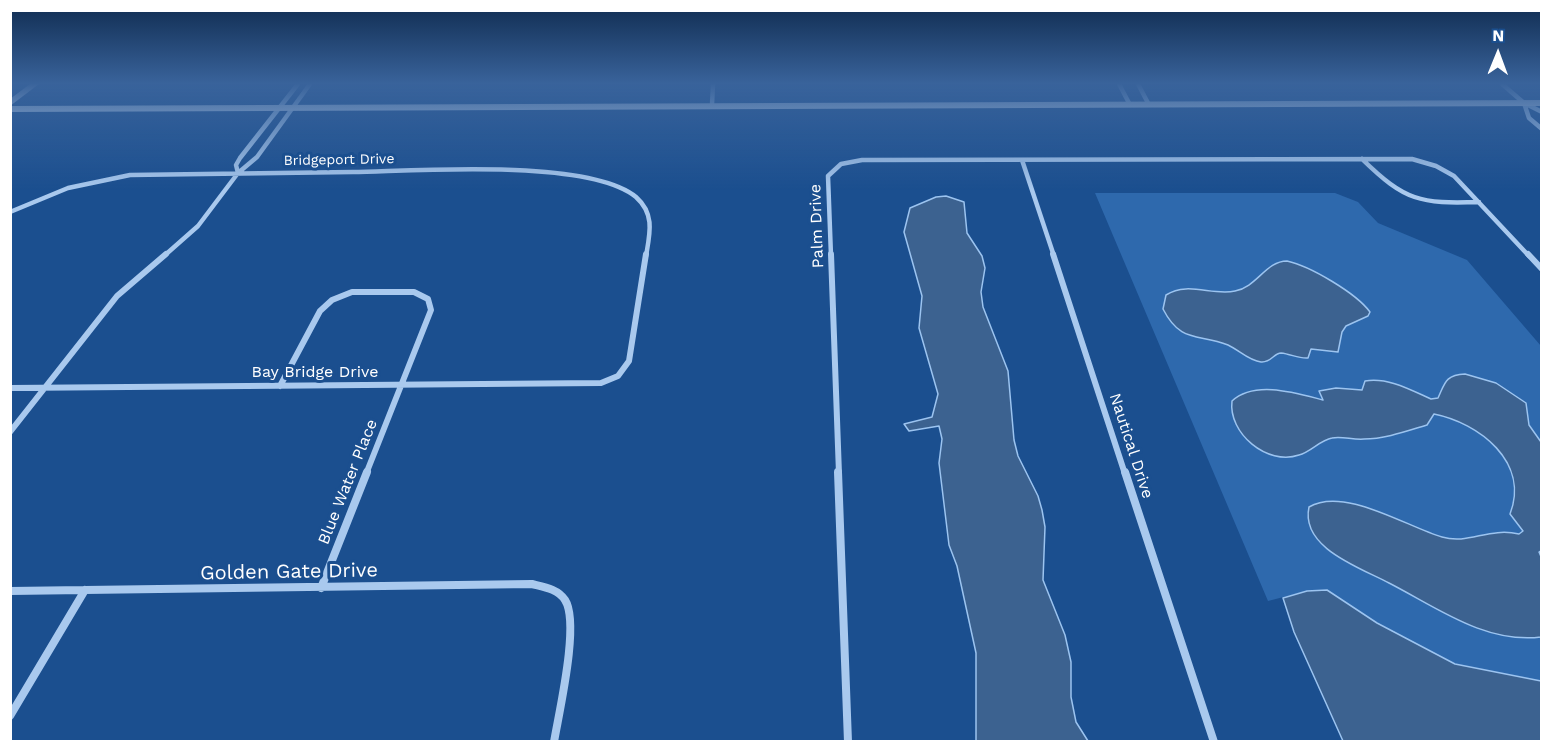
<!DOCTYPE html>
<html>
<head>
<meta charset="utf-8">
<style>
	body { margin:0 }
	#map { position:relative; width:1552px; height:752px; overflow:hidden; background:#1b4f8f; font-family:"Work Sans",sans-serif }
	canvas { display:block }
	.frame { position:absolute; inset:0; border:12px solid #fff; pointer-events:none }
	.north { position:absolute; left:1468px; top:24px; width:60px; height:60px; -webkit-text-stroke:4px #1b4f8f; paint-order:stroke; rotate:1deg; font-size:16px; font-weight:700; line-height:24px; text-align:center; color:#fff }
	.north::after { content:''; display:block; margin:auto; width:21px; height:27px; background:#fff; clip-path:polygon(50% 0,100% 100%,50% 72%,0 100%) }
</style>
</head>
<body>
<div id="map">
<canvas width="1552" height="752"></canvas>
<div class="frame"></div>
<div class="north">N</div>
</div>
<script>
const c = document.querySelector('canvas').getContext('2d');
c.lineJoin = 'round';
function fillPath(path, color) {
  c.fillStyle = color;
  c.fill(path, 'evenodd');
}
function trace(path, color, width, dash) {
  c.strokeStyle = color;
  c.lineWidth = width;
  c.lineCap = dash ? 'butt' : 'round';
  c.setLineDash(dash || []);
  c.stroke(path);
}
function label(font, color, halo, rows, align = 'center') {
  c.font = font + ' "Work Sans",sans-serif';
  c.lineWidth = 6;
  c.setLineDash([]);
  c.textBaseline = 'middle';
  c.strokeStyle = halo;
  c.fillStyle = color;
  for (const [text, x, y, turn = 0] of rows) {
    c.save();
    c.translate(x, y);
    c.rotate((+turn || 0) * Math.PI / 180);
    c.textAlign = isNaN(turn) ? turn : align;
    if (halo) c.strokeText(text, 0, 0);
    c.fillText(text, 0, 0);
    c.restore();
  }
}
const green = new Path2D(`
	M 1095,193 L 1335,193 L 1358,202 L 1378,223 L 1467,260 L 1541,346 L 1541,681 L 1455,664 L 1377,623 L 1327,590 L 1307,591 L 1268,601 Z`);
const water = new Path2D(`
	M 946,196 L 964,202 L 967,233 L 982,256 L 985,268 L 981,292 L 983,307 L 1008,371 L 1014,440 L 1018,456 L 1038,496 L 1042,510 L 1045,527 L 1043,580 L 1065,635 L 1071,662 L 1071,697 L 1076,722 L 1088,741 L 976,741 L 976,653 L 957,566 L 949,545 L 939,463 L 942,439 L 939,426 L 909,431 L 904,424 L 932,417 L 938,394 L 919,328 L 922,296 L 904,232 L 910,208 L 936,197 Z
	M 1287,261 C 1310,266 1356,293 1370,312 L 1368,316 L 1346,326 L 1342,332 L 1338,352 L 1311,349 L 1308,358 C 1299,359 1291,354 1281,353 C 1274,353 1271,363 1261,362 C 1249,361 1239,350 1228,345 C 1198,333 1181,344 1163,309 L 1166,295 C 1188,281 1212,296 1235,291 C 1257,287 1266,261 1287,261 Z
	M 1465,374 L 1496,383 L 1526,403 L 1529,425 L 1541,442 L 1542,550 L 1539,552 L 1542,559 L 1541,637 C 1485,644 1436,607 1389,583 C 1361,568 1300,548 1309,507 C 1344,486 1407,527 1442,537 C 1469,545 1488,527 1519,534 L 1523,531 L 1510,514 C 1530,462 1479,423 1434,414 L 1427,425 C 1407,431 1385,439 1364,439 C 1353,440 1342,436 1332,438 C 1320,440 1311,452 1299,455 C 1267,466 1228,433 1232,401 C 1255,380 1296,393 1323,400 L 1319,391 L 1336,388 L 1362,390 L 1365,381 C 1388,377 1411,390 1431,399 L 1438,398 C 1445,383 1445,375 1465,374 Z
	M 1327,590 L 1377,623 L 1455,664 L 1541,681 L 1541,741 L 1343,741 L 1294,632 L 1283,598 L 1307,591 Z`);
const minorFar2 = new Path2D(`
	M 1119,84 L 1129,103
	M 1138,84 L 1148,103
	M 1502,84 L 1524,103 L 1542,112
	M 1524,103 L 1529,118 L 1542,129
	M 712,105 L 713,84
	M 1362,159 C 1405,201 1420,204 1479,202
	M 1022,160 L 1054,256
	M 238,173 L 236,165 L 240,158 L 298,84
	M 10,212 L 68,188 L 130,175 C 204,174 279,173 353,172 C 417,171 588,158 636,197 C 655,214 650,233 646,256
	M 164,256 L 198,226 L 238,173 L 257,157 L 310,84
	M 831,256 L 828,176 L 841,164 L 862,160 L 1412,159 L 1436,166 L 1454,176 L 1529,256`);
const minorFar1 = new Path2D(`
	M 831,254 L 839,474
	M 1053,254 L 1125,474
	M 1528,254 L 1542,269
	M 280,386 L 320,311 L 332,300 L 352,292 L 414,292 L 428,299 L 431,310 L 366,474
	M 10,388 L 601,383 L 618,376 L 629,361 L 646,254
	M 10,432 L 117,296 L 166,254`);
const minor = new Path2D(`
	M 838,472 L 848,742
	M 1125,472 L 1214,742
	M 321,588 L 367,472
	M 10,591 L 532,584 C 544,587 558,589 565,600 C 580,623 559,712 554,742
	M 10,716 L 85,590`);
const secondary = new Path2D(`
	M 30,84 L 39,84 L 10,106 L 10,99 Z
	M 1542,100 L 1542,106 L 10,112 L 10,106 Z`);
const farStreetnames = [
	["Bridgeport Drive",339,160,-1]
];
const streetNames = [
	["Palm Drive",817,226,-92],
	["Bay Bridge Drive",315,372],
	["Nautical Drive",1131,446,72],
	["Blue Water Place",348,482,-68]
];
const nearStreetnames = [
	["Golden Gate Drive",289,572,-1]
];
fillPath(green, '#2e69ad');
fillPath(water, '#3c6290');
trace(water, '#9cc4f0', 1.5);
trace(minorFar2, '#a9c9ee', 4.5);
trace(minorFar1, '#a9c9ee', 6);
trace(minor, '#a9c9ee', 8);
fillPath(secondary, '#d6e6fa');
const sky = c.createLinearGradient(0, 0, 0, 190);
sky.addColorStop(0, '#0f2b4f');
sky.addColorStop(0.44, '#39639b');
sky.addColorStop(1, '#39639b00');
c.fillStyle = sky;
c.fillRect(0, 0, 1552, 190);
label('14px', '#fff', '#1b4f8f', farStreetnames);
label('16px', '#fff', '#1b4f8f', streetNames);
label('20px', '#fff', '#1b4f8f', nearStreetnames);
</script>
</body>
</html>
